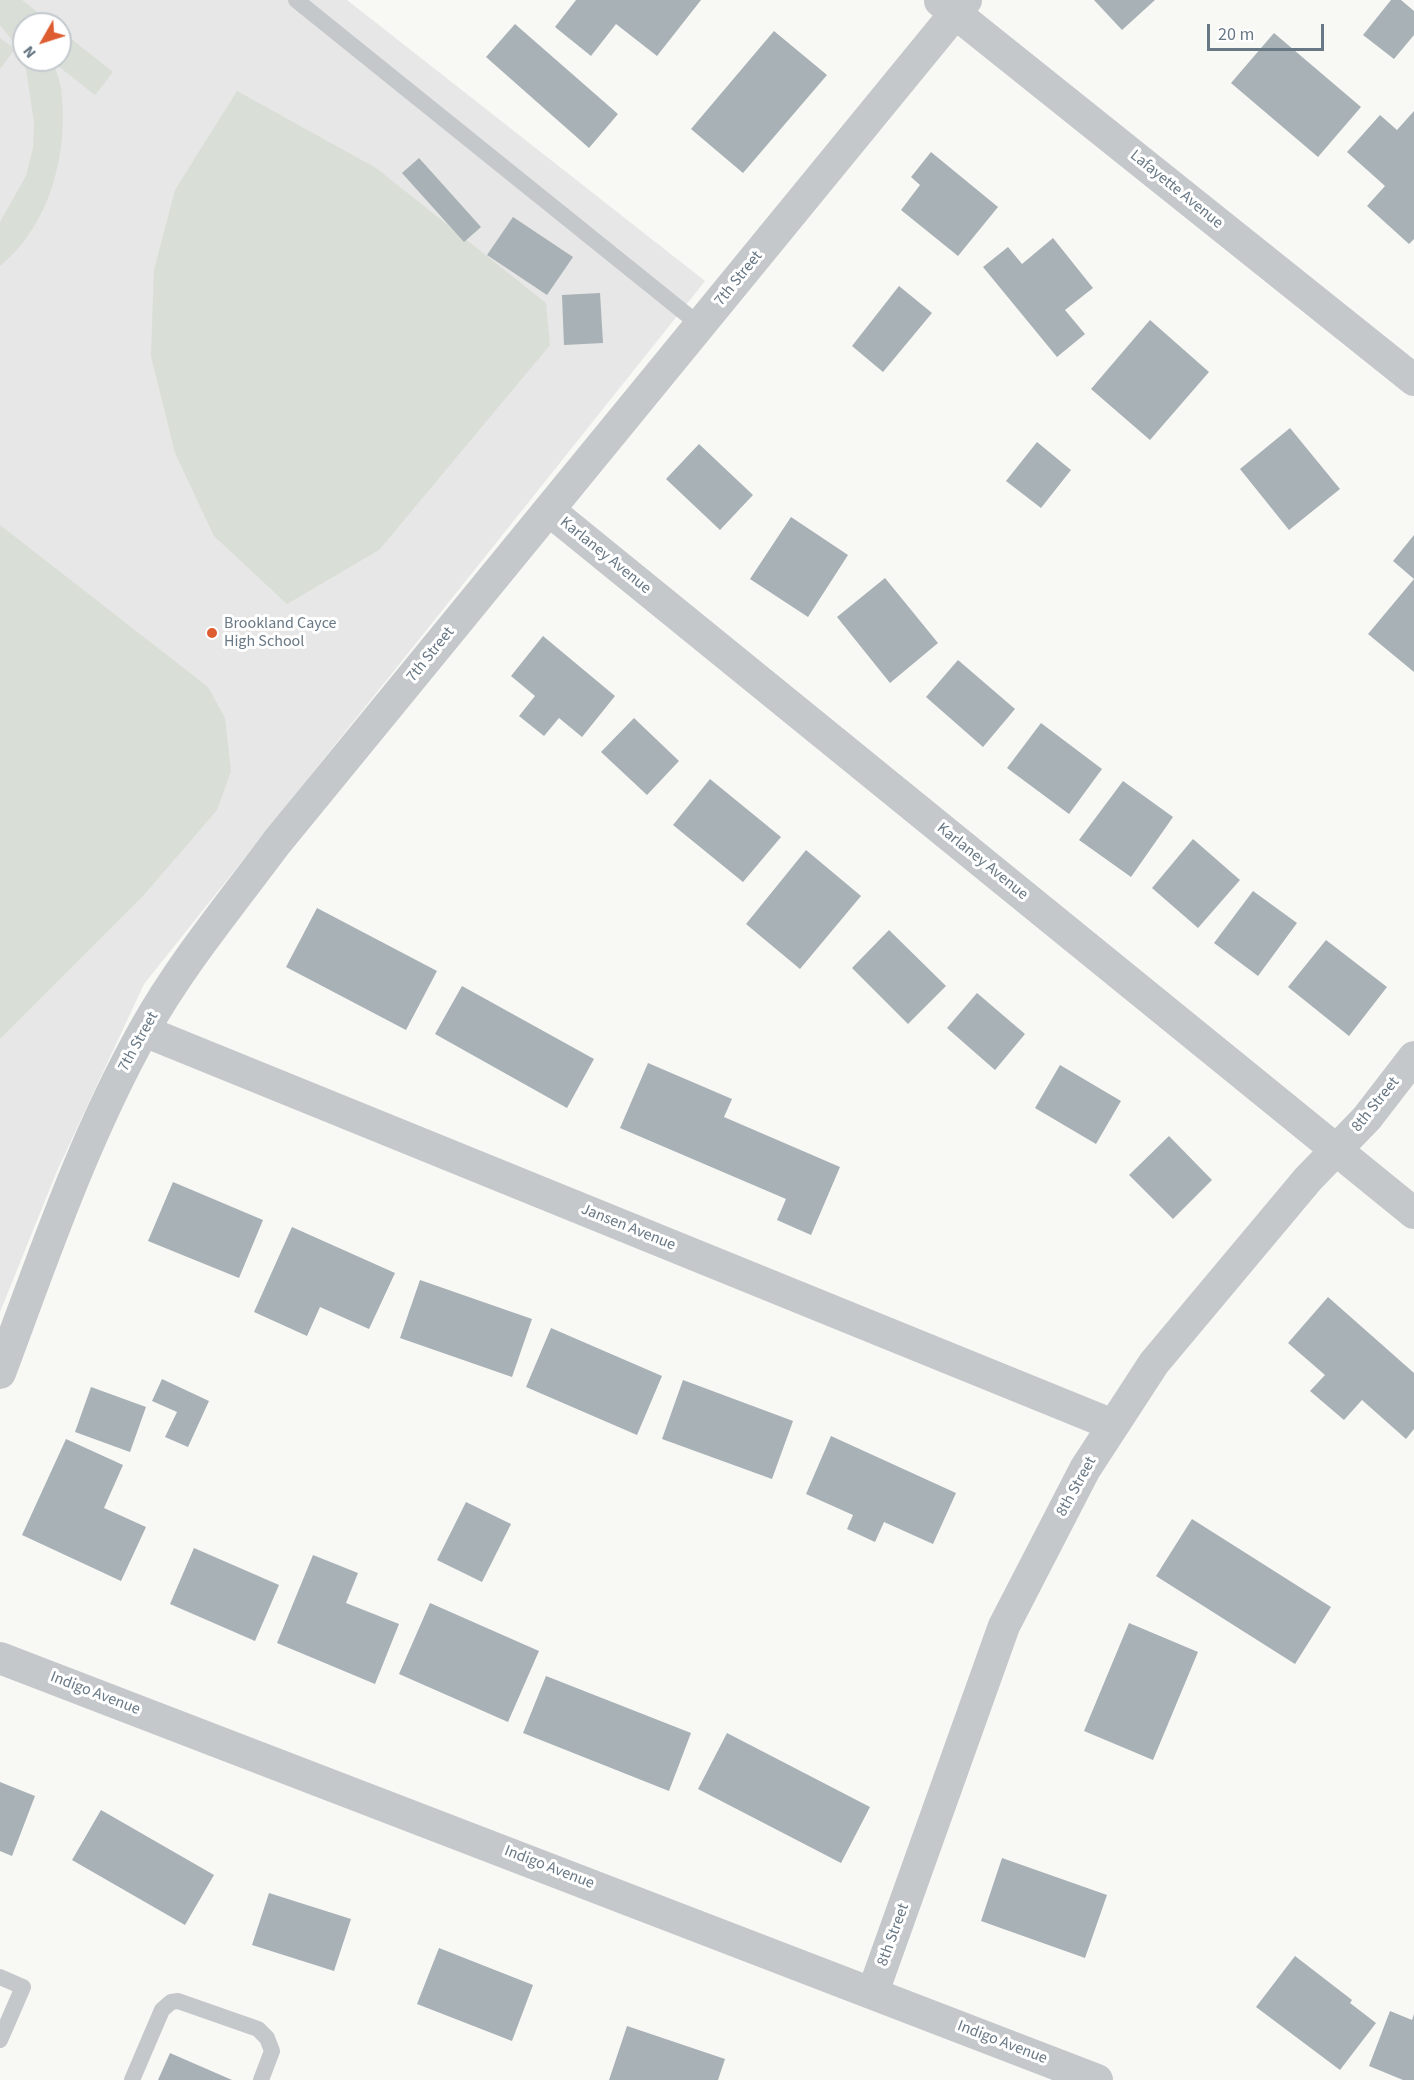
<!DOCTYPE html>
<html>
<head>
<meta charset="utf-8">
<style>
	body { margin:0 }
	#map { position:relative; width:1414px; height:2080px; overflow:hidden; background:#f8f8f5; font-family:"Source Sans 3",sans-serif }
	canvas { display:block }
	.north { position:absolute; left:12px; top:12px; width:60px; height:60px; box-sizing:border-box; background:#fff; border:2px solid #c3c9ce; border-radius:50%; rotate:231deg; font-size:16px; font-weight:700; line-height:24px; text-align:center; color:#687885 }
	.north::after { content:''; display:block; margin:auto; width:21px; height:27px; background:#dd5c30; clip-path:polygon(50% 0,100% 100%,50% 72%,0 100%) }
	.scale { position:absolute; left:1207px; top:24px; width:117px; height:27px; box-sizing:border-box; border:3px solid #687885; border-top:0; padding-left:8px; font-size:18px; line-height:21px; white-space:nowrap; color:#687885; -webkit-text-stroke:4px #fff; paint-order:stroke }
</style>
</head>
<body>
<div id="map">
<canvas width="1414" height="2080"></canvas>
<div class="north">N</div>
<div class="scale">20 m</div>
</div>
<script>
const c = document.querySelector('canvas').getContext('2d');
c.lineJoin = 'round';
function fillPath(path, color) {
  c.fillStyle = color;
  c.fill(path, 'evenodd');
}
function trace(path, color, width, dash) {
  c.strokeStyle = color;
  c.lineWidth = width;
  c.lineCap = dash ? 'butt' : 'round';
  c.setLineDash(dash || []);
  c.stroke(path);
}
function label(font, color, halo, rows, align = 'center') {
  c.font = font + ' "Source Sans 3",sans-serif';
  c.lineWidth = 6;
  c.setLineDash([]);
  c.textBaseline = 'middle';
  c.strokeStyle = halo;
  c.fillStyle = color;
  for (const [text, x, y, turn = 0] of rows) {
    c.save();
    c.translate(x, y);
    c.rotate((+turn || 0) * Math.PI / 180);
    c.textAlign = isNaN(turn) ? turn : align;
    if (halo) c.strokeText(text, 0, 0);
    c.fillText(text, 0, 0);
    c.restore();
  }
}
const built = new Path2D(`
	M 0,0 L 347,0 L 705,281 L 144,984 L 57,1171 L 0,1312 ZM 24,24 L 60,24 L 60,60 L 24,60 Z`);
const green = new Path2D(`
	M 0,0 L 22,0 L 52,24 L 24,24 L 24,60 L 60,60 L 60,30 L 113,72 L 95,95 L 53,62 C 56,70 59,79 61,88 C 69,152 51,224 0,266 L 0,222 L 26,176 L 33,148 L 34,122 L 26,69 L 14,43 L 0,25 Z
	M 0,38 L 15,49 L 0,69 Z
	M 237,91 L 376,168 L 546,303 L 550,345 L 379,550 L 287,604 L 214,536 L 175,453 L 151,356 L 154,270 L 175,190 Z
	M 0,525 L 208,687 L 225,718 L 231,771 L 217,810 L 143,896 L 0,1039 Z`);
const building = new Path2D(`
	M 576,0 L 701,0 L 657,56 L 616,24 L 591,56 L 555,27 Z
	M 1094,0 L 1155,0 L 1122,30 Z
	M 1391,0 L 1401,0 L 1414,11 L 1414,35 L 1394,59 L 1363,35 Z
	M 515,24 L 618,114 L 589,148 L 486,57 Z
	M 774,31 L 827,75 L 743,173 L 691,129 Z
	M 1274,33 L 1361,107 L 1318,157 L 1231,83 Z
	M 1414,111 L 1414,239 L 1409,244 L 1367,206 L 1385,186 L 1347,152 L 1380,115 L 1397,130 Z
	M 931,152 L 998,207 L 958,256 L 901,210 L 920,185 L 911,177 Z
	M 419,158 L 481,227 L 464,242 L 402,173 Z
	M 513,217 L 573,257 L 547,295 L 487,255 Z
	M 1053,238 L 1093,288 L 1065,310 L 1085,334 L 1057,357 L 983,267 L 1008,247 L 1022,264 Z
	M 899,286 L 932,313 L 883,372 L 852,346 Z
	M 600,293 L 603,343 L 564,345 L 562,295 Z
	M 1150,320 L 1209,372 L 1150,440 L 1091,389 Z
	M 1290,428 L 1340,489 L 1289,530 L 1240,469 Z
	M 1037,442 L 1071,470 L 1041,508 L 1006,481 Z
	M 699,444 L 753,495 L 720,530 L 666,479 Z
	M 791,517 L 848,555 L 808,617 L 750,579 Z
	M 1414,535 L 1414,579 L 1393,561 Z
	M 885,578 L 938,643 L 890,683 L 837,617 Z
	M 1414,579 L 1414,672 L 1368,634 Z
	M 543,636 L 615,696 L 582,737 L 559,718 L 544,736 L 519,716 L 535,696 L 511,676 Z
	M 958,660 L 1015,709 L 983,747 L 926,697 Z
	M 634,718 L 679,761 L 647,795 L 601,752 Z
	M 1041,723 L 1102,769 L 1069,814 L 1007,768 Z
	M 710,779 L 781,837 L 743,882 L 673,825 Z
	M 1123,781 L 1173,817 L 1131,877 L 1079,840 Z
	M 1193,839 L 1240,880 L 1198,928 L 1152,888 Z
	M 806,850 L 861,896 L 800,969 L 746,924 Z
	M 1253,891 L 1297,923 L 1258,976 L 1214,943 Z
	M 317,908 L 437,971 L 406,1030 L 286,967 Z
	M 889,930 L 946,986 L 908,1024 L 852,968 Z
	M 1326,940 L 1387,987 L 1349,1036 L 1288,987 Z
	M 462,986 L 594,1059 L 567,1108 L 435,1034 Z
	M 977,993 L 1025,1034 L 995,1070 L 947,1028 Z
	M 648,1063 L 732,1099 L 724,1117 L 840,1167 L 811,1235 L 777,1220 L 786,1199 L 620,1128 Z
	M 1060,1065 L 1121,1101 L 1096,1144 L 1035,1108 Z
	M 1169,1136 L 1212,1180 L 1173,1219 L 1129,1175 Z
	M 173,1182 L 263,1220 L 239,1278 L 148,1241 Z
	M 292,1227 L 395,1273 L 369,1329 L 320,1307 L 307,1336 L 254,1312 Z
	M 420,1280 L 532,1319 L 512,1377 L 400,1338 Z
	M 1328,1297 L 1414,1373 L 1414,1429 L 1406,1439 L 1362,1400 L 1344,1420 L 1310,1391 L 1325,1375 L 1288,1343 Z
	M 551,1328 L 662,1376 L 637,1435 L 526,1387 Z
	M 162,1379 L 209,1401 L 188,1447 L 165,1437 L 177,1412 L 152,1401 Z
	M 683,1380 L 793,1421 L 772,1479 L 662,1439 Z
	M 91,1387 L 146,1407 L 130,1452 L 75,1432 Z
	M 831,1436 L 956,1493 L 933,1544 L 884,1522 L 875,1542 L 847,1529 L 853,1515 L 806,1494 Z
	M 66,1439 L 123,1465 L 104,1508 L 146,1527 L 121,1581 L 22,1535 Z
	M 466,1502 L 511,1524 L 482,1582 L 437,1560 Z
	M 1192,1519 L 1331,1607 L 1295,1664 L 1156,1576 Z
	M 194,1548 L 279,1585 L 255,1641 L 170,1604 Z
	M 313,1555 L 358,1573 L 346,1603 L 399,1624 L 375,1684 L 277,1643 Z
	M 430,1603 L 539,1651 L 508,1722 L 399,1674 Z
	M 1129,1623 L 1198,1652 L 1153,1760 L 1084,1731 Z
	M 546,1676 L 691,1733 L 669,1791 L 523,1733 Z
	M 727,1733 L 870,1807 L 841,1863 L 698,1789 Z
	M 0,1782 L 35,1796 L 12,1856 L 0,1851 Z
	M 101,1810 L 214,1875 L 185,1925 L 72,1860 Z
	M 1002,1858 L 1107,1895 L 1085,1958 L 981,1921 Z
	M 269,1893 L 351,1919 L 334,1971 L 252,1945 Z
	M 439,1948 L 533,1985 L 512,2041 L 417,2004 Z
	M 1295,1956 L 1352,2000 L 1350,2003 L 1376,2023 L 1340,2070 L 1256,2007 Z
	M 1390,2011 L 1412,2020 L 1414,2014 L 1414,2080 L 1403,2080 L 1369,2066 Z
	M 627,2026 L 725,2059 L 718,2080 L 609,2080 Z
	M 170,2053 L 232,2080 L 158,2080 Z`);
const service = new Path2D(`
	M 296,0 L 701,326
	M 0,1977 L 23,1987 L 0,2040
	M 132,2080 L 162,2010 L 171,2002 L 178,2001 L 258,2029 L 267,2038 L 272,2051 L 261,2080`);
const minor = new Path2D(`
	M 940,1 L 1414,380
	M 550,511 L 1414,1213
	M 144,1031 L 1113,1425
	M 0,1373 C 43,1258 83,1140 143,1032 C 180,965 231,904 277,842 L 966,0
	M 0,1658 L 1097,2080
	M 873,1992 L 1004,1626 L 1085,1469 L 1154,1363 L 1308,1179 L 1367,1118 L 1414,1057`);
const markers = [
	[212,633,6,"#dd5c30"]
];
const streetNames = [
	["Lafayette Avenue",1176,190,39],
	["7th Street",739,279,-51],
	["Karlaney Avenue",605,556,39],
	["7th Street",431,655,-51],
	["Karlaney Avenue",982,862,39],
	["7th Street",139,1042,-61],
	["8th Street",1376,1105,-51],
	["Jansen Avenue",628,1228,22],
	["8th Street",1077,1487,-61],
	["Indigo Avenue",95,1694,21],
	["Indigo Avenue",549,1868,21],
	["8th Street",894,1935,-70],
	["Indigo Avenue",1002,2043,21]
];
const poiNames = [
	["Brookland Cayce",224,624],
	["High School",224,642]
];
fillPath(built, '#e6e7e6');
fillPath(green, '#d9dfd6');
fillPath(building, '#a8b1b6');
trace(service, '#c4c8cb', 16);
trace(minor, '#c4c8cb', 32);
for (const [x, y, r, color] of markers) {
  const dot = new Path2D();
  dot.arc(x, y, r, 0, 2 * Math.PI);
  c.fillStyle = color;
  c.fill(dot);
  trace(dot, '#fff', 2);
}
label('16px', '#687885', '#fff', streetNames);
label('16px', '#687885', '#fff', poiNames, 'left');
</script>
</body>
</html>
